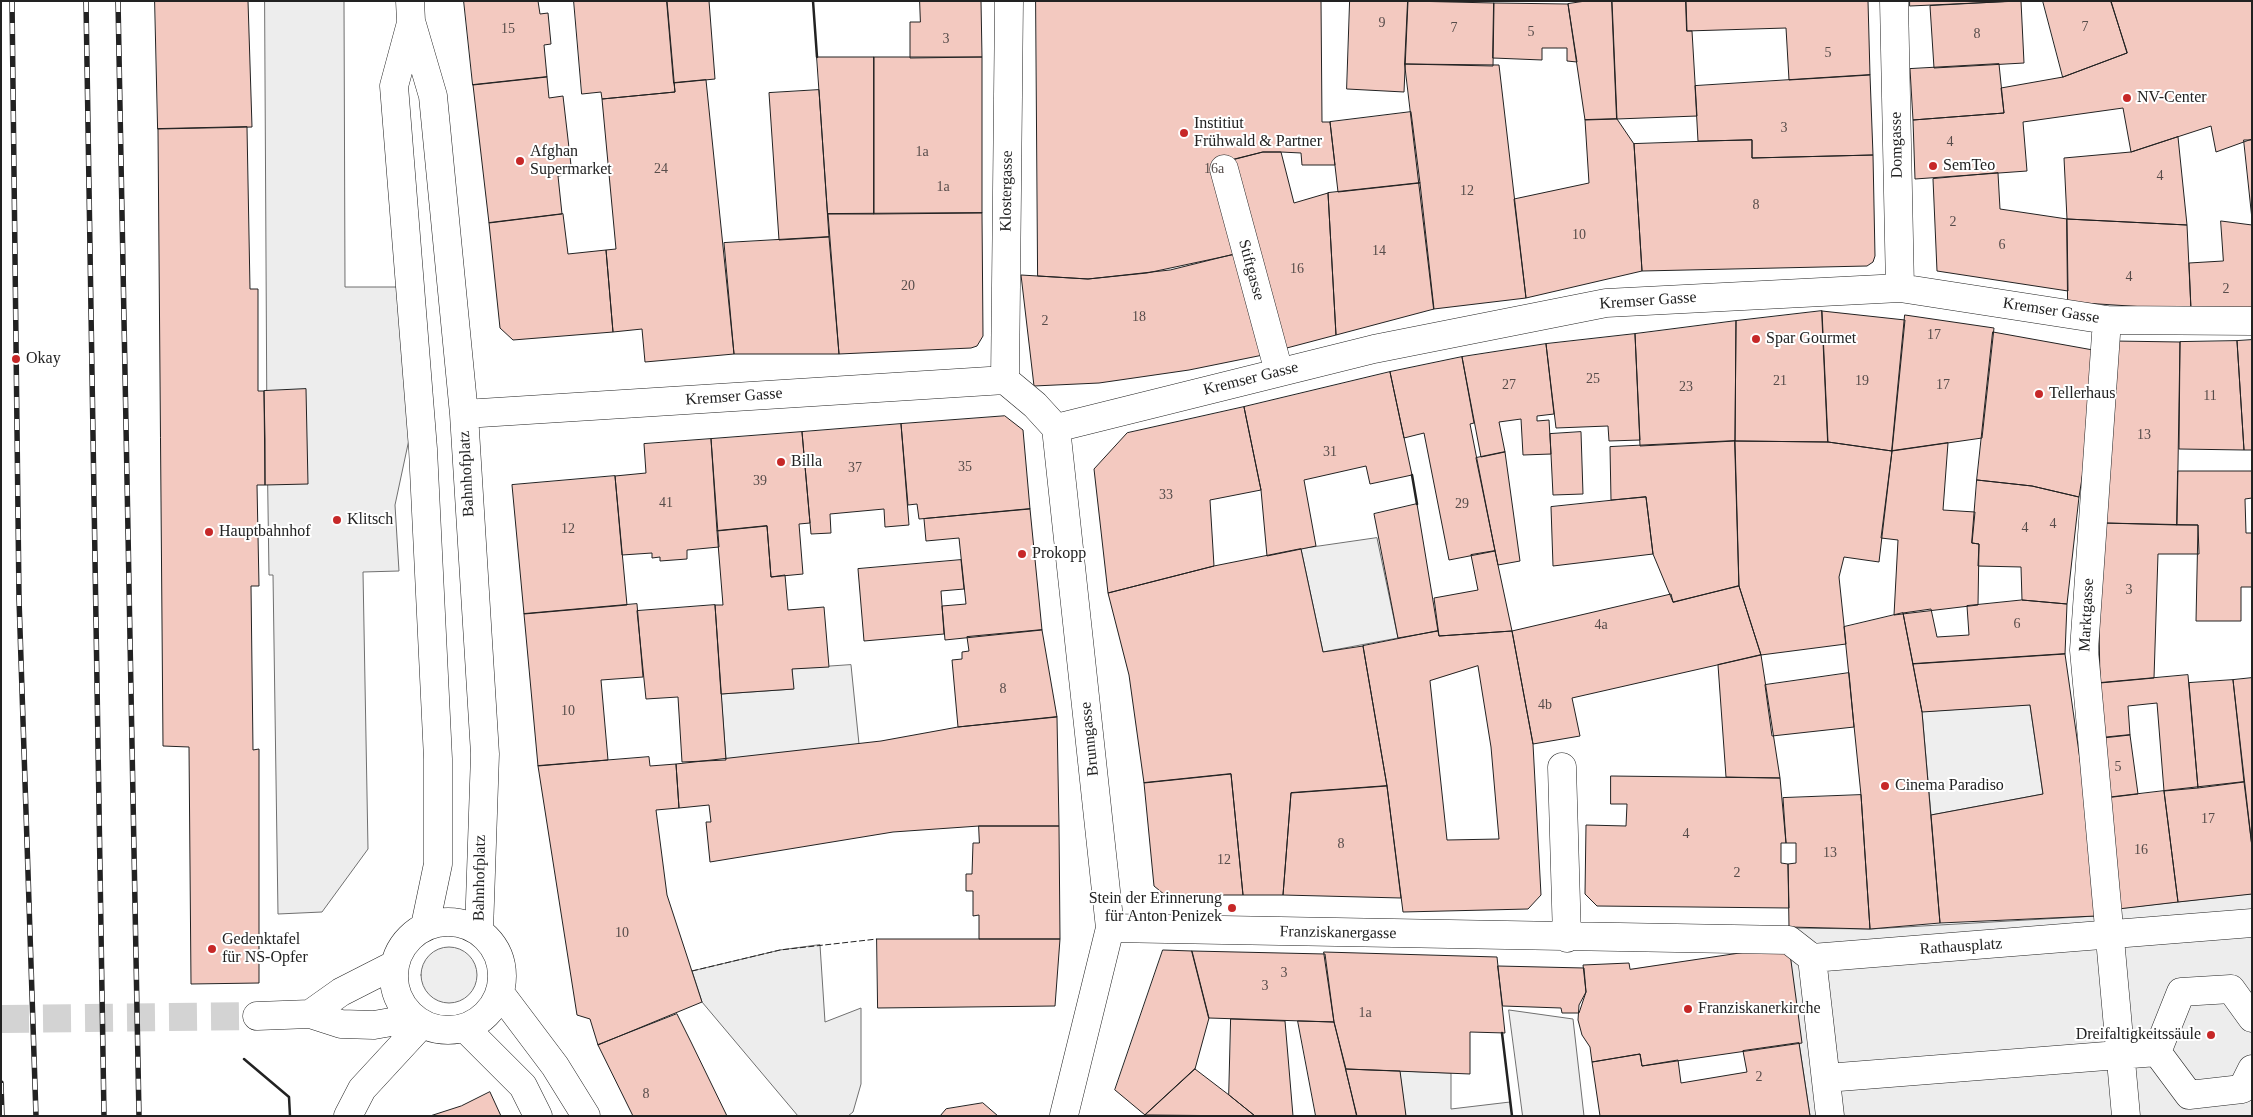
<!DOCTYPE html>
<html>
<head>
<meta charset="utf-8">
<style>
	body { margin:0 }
	#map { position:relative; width:2253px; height:1117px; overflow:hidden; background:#fff; font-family:"Times New Roman",serif }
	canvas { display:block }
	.frame { position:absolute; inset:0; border:2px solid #222; pointer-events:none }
</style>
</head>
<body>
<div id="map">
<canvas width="2253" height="1117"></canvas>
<div class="frame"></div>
</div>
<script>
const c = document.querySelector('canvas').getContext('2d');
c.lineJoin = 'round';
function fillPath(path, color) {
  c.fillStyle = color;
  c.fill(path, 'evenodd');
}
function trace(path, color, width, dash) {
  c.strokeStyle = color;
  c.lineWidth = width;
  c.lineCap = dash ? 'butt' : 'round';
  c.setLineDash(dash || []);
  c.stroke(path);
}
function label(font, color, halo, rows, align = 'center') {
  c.font = font + ' "Times New Roman",serif';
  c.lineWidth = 4;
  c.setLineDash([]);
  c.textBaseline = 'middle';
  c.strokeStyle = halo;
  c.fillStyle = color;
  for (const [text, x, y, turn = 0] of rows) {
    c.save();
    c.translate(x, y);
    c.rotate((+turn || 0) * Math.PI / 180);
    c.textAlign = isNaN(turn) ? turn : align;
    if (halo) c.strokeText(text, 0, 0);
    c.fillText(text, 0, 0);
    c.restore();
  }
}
const green = new Path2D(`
	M 1377,538 L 1398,638 L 1323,652 L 1301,549 Z
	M 851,665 L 859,744 L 726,760 L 721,694 L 793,689 L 792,669 Z
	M 2030,705 L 2043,794 L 1931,815 L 1922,712 Z
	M421 975a28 28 0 1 1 56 0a28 28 0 1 1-56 0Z
	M 1509,1010 L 1573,1019 L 1584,1116 L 1523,1116 Z
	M 1400,1071 L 1451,1073 L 1451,1109 L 1510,1102 L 1512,1116 L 1406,1116 Z`);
const parking = new Path2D(`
	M 265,1 L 344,1 L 345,287 L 401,287 L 411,430 L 395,505 L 399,571 L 363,572 L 368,849 L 322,912 L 278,914 L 273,575 L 269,575 L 267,439 Z
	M 2252,894 L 2252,1116 L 1810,1116 L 1799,1043 L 1789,946 L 1789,928 L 1870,929 L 2096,916 L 2107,910 Z
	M 820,945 L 825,1022 L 861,1008 L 861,1084 L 853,1112 L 848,1116 L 798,1116 L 702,1002 L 692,971 L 780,950 Z`);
const building = new Path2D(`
	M 155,1 L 248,1 L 252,127 L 158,129 Z
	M 464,1 L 538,1 L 540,14 L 548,13 L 551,44 L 544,45 L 547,77 L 473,85 Z
	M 574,1 L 667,1 L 675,92 L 602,99 L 601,92 L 582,94 Z
	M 667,1 L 709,1 L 715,79 L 674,83 Z
	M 920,1 L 981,1 L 982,57 L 910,58 L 910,22 L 920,22 Z
	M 1036,1 L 1321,1 L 1322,122 L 1330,122 L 1335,165 L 1302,165 L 1301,153 L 1281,152 L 1263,152 L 1232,160 L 1236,254 L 1147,273 L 1088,279 L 1038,276 Z
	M 1350,1 L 1408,1 L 1404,92 L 1347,89 Z
	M 1408,1 L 1494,3 L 1493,66 L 1405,64 Z
	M 1586,1 L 1612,1 L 1617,119 L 1585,120 L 1568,4 Z
	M 1612,1 L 1686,1 L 1687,31 L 1692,31 L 1697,116 L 1617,119 Z
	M 1686,1 L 1868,1 L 1870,75 L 1789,80 L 1786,28 L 1687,31 Z
	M 1910,1 L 2019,1 L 1910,6 Z
	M 2021,1 L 2024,63 L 1934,68 L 1930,6 Z
	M 2043,1 L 2111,1 L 2127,53 L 2063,77 Z
	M 2111,1 L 2252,1 L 2252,139 L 2216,152 L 2211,126 L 2131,152 L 2123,108 L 2023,122 L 2027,171 L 1915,179 L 1913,120 L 2004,113 L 2001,88 L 2063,77 L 2127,53 Z
	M 1494,3 L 1568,4 L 1577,62 L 1567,61 L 1567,48 L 1542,48 L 1542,60 L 1493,58 Z
	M 817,57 L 874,57 L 874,214 L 828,214 Z
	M 874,57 L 982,57 L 982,213 L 874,214 Z
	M 1405,64 L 1499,65 L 1526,298 L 1434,309 Z
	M 1999,64 L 2004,113 L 1913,120 L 1910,69 Z
	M 1870,75 L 1873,155 L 1752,158 L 1752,140 L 1698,141 L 1695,86 Z
	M 547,77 L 549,98 L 563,96 L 572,174 L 558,176 L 562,214 L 489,223 L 473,85 Z
	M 706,80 L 734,354 L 645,362 L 642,329 L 613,332 L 606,250 L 616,249 L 602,99 L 675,92 L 674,83 Z
	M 819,90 L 829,237 L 779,240 L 769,93 Z
	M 1411,112 L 1420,183 L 1338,192 L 1330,122 Z
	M 1617,119 L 1634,144 L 1642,271 L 1526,298 L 1514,199 L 1589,183 L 1585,120 Z
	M 247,127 L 250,289 L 258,289 L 258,391 L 264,391 L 265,439 L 265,485 L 257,485 L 259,586 L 251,586 L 253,750 L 259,749 L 259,983 L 191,984 L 189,747 L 163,746 L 158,129 Z
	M 2178,137 L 2187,225 L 2067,219 L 2064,158 L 2131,152 Z
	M 1752,140 L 1752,158 L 1873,155 L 1875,256 L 1873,262 L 1867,266 L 1642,271 L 1634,144 Z
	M 2244,140 L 2252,140 L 2252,219 Z
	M 1263,152 L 1281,152 L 1294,203 L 1328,193 L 1336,335 L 1283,349 L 1232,160 Z
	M 1998,173 L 2000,209 L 2067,219 L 2068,291 L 1937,271 L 1933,179 Z
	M 1420,183 L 1434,309 L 1336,335 L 1328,193 Z
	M 982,213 L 983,336 L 977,346 L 971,348 L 839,354 L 828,214 Z
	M 563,214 L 568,254 L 606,250 L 613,332 L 513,340 L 500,328 L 489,223 Z
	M 2067,219 L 2187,225 L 2191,310 L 2068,302 Z
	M 2221,221 L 2252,225 L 2252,308 L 2191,310 L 2189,263 L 2223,261 Z
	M 829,237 L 839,354 L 734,354 L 724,243 Z
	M 1236,254 L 1263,355 L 1189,370 L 1099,383 L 1034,386 L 1021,275 L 1088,279 L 1170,270 Z
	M 1822,311 L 1828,442 L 1735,441 L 1736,321 Z
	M 1822,311 L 1905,320 L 1892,451 L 1828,442 Z
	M 1905,315 L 1994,328 L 1982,438 L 1892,451 Z
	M 1736,321 L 1735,441 L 1640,446 L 1635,334 Z
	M 1993,332 L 2093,350 L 2088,440 L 2079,497 L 2032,486 L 1977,480 Z
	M 1635,334 L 1640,440 L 1609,441 L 1608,426 L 1556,428 L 1546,344 Z
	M 2252,340 L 2252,450 L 2244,450 L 2237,341 Z
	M 2114,341 L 2180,342 L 2177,525 L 2104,523 Z
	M 2237,341 L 2244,450 L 2179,449 L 2180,342 Z
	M 1546,344 L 1554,414 L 1537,416 L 1537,421 L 1549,420 L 1551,454 L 1523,455 L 1521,419 L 1499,422 L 1505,452 L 1481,457 L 1462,357 Z
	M 1462,357 L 1474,423 L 1470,424 L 1495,551 L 1449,560 L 1424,433 L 1404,438 L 1390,372 Z
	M 1390,372 L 1412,475 L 1370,484 L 1366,466 L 1304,480 L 1316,546 L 1267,556 L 1261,490 L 1244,407 Z
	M 306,389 L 308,484 L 265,485 L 264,391 Z
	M 1244,407 L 1261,490 L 1210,500 L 1214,566 L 1108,593 L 1094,469 L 1127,433 Z
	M 1005,416 L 1023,430 L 1030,509 L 919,519 L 917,504 L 908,505 L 901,424 Z
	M 901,424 L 909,525 L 885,527 L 884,509 L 830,514 L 831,533 L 811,534 L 802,432 Z
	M 802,432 L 810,523 L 799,524 L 803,574 L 771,577 L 767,526 L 717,531 L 711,439 Z
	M 1581,432 L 1583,494 L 1553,495 L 1550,434 Z
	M 711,439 L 719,547 L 687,550 L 687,559 L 660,561 L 660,557 L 652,558 L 652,553 L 622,555 L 615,476 L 646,473 L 644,444 Z
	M 1735,441 L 1828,442 L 1892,451 L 1879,562 L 1844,557 L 1839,577 L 1846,644 L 1761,655 L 1739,586 Z
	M 1735,441 L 1739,586 L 1673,602 L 1653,554 L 1646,497 L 1611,500 L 1610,447 Z
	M 1948,443 L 1943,510 L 1975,512 L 1972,543 L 1979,544 L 1978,605 L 1894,615 L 1898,540 L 1881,538 L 1892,451 Z
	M 1505,452 L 1520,561 L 1498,565 L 1476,458 Z
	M 2178,471 L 2252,471 L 2252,498 L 2245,499 L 2246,533 L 2252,533 L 2252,587 L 2241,587 L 2241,621 L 2196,621 L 2198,525 L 2177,525 Z
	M 615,476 L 627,605 L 524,614 L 512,485 Z
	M 1977,480 L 2032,486 L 2079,497 L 2067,604 L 2022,600 L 2021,567 L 1978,566 L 1979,544 L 1972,543 Z
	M 1646,497 L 1653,554 L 1553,566 L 1551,507 Z
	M 1417,504 L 1438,631 L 1398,638 L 1374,514 Z
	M 1030,509 L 1042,630 L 945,640 L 942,606 L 966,604 L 959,538 L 926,541 L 924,519 Z
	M 2104,523 L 2198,525 L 2199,554 L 2158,554 L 2154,678 L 2100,683 L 2099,626 Z
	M 767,526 L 771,577 L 785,575 L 788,610 L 824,607 L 829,667 L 792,669 L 794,689 L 721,694 L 715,605 L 723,605 L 717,531 Z
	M 1301,549 L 1323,652 L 1363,646 L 1387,786 L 1291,793 L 1283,895 L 1243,895 L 1231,774 L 1144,783 L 1129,675 L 1108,593 L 1214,566 Z
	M 1495,551 L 1512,631 L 1439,636 L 1434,598 L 1478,590 L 1471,555 Z
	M 961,560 L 964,589 L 941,591 L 944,634 L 864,641 L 858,569 Z
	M 1739,586 L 1761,655 L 1572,698 L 1580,736 L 1533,744 L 1512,631 L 1671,594 L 1673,602 Z
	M 2022,600 L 2067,604 L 2065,654 L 1913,664 L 1903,613 L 1931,609 L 1937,637 L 1969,635 L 1967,606 Z
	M 637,604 L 643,677 L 601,680 L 608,760 L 538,766 L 524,614 Z
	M 715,605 L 726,760 L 682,762 L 678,697 L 646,699 L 637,611 Z
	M 1903,613 L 1922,712 L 1940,923 L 1870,929 L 1861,795 L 1844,627 Z
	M 1042,630 L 1057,717 L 958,727 L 952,660 L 962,659 L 962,652 L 969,651 L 967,637 Z
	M 1438,631 L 1439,636 L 1512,631 L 1533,744 L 1541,895 L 1528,909 L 1403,912 L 1387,786 L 1363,646 ZM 1478,666 L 1491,747 L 1499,839 L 1447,840 L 1430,681 Z
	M 2065,654 L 2087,809 L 2096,916 L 1940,923 L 1931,815 L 2043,794 L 2030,705 L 1922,712 L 1913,664 Z
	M 1761,655 L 1780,778 L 1726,777 L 1718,665 Z
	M 1849,673 L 1854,727 L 1772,736 L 1765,685 Z
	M 2188,675 L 2198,788 L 2164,791 L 2157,703 L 2128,706 L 2130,735 L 2103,738 L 2100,683 Z
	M 2252,678 L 2252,847 L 2233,680 Z
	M 2233,680 L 2244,782 L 2198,788 L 2189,683 Z
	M 1057,717 L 1059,826 L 979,826 L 893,832 L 710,862 L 706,822 L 711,822 L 709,805 L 679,808 L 676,764 L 881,741 L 958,727 Z
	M 2130,735 L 2138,794 L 2105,798 L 2100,738 Z
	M 649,757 L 650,766 L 676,764 L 679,808 L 656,810 L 667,895 L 702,1002 L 598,1045 L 590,1019 L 577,1015 L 538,766 Z
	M 1231,774 L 1243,895 L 1165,895 L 1154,886 L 1144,783 Z
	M 1611,776 L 1780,778 L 1786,843 L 1781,843 L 1781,863 L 1788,864 L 1789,908 L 1597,906 L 1585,894 L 1586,825 L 1626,826 L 1627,804 L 1611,804 Z
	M 2244,782 L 2252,847 L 2252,894 L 2178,902 L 2164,791 Z
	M 1387,786 L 1401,898 L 1283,895 L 1291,793 Z
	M 2164,791 L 2178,902 L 2118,909 L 2105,798 Z
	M 1861,795 L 1870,929 L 1789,927 L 1788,864 L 1796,863 L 1796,843 L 1786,843 L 1783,798 Z
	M 979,826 L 1059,826 L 1060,939 L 979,939 L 979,915 L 973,916 L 973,891 L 966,891 L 966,874 L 972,874 L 973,843 L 979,843 Z
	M 877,939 L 1060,939 L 1055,1006 L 878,1008 Z
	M 1789,946 L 1802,1043 L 1642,1066 L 1640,1054 L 1592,1062 L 1590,1047 L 1582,1035 L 1578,1020 L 1579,1005 L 1586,992 L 1583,965 L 1629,963 L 1630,969 Z
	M 1163,950 L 1192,951 L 1209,1018 L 1195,1069 L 1145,1115 L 1115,1090 Z
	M 1192,951 L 1325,954 L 1334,1022 L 1209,1018 Z
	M 1324,952 L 1497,957 L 1505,1033 L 1470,1032 L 1470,1074 L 1346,1069 L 1334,1022 Z
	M 1498,966 L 1584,968 L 1586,992 L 1579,1013 L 1562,1013 L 1561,1008 L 1503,1006 Z
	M 677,1014 L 691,1042 L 727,1116 L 633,1116 L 598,1045 Z
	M 1231,1019 L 1285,1021 L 1293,1116 L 1255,1116 L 1229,1095 Z
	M 1298,1021 L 1334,1022 L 1357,1116 L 1316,1116 Z
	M 1799,1043 L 1810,1116 L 1600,1116 L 1592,1062 L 1640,1054 L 1642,1066 L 1678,1060 L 1681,1083 L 1747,1072 L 1743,1051 Z
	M 1195,1069 L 1229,1095 L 1255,1116 L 1145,1115 Z
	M 1346,1069 L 1400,1071 L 1406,1116 L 1357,1116 Z
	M 490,1092 L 501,1116 L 430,1116 L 461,1106 Z
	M 983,1103 L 998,1116 L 940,1116 L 946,1109 Z`);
const minorTunnel = new Path2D(`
	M 1,1019 L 257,1016`);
const minor = new Path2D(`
	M 410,1 L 411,21 L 433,96 L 464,414 L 485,754 L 479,931
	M 1894,1 L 1900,288
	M 411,23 L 394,86 L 423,449 L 438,759 L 438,864 L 425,926
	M 1224,169 L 1279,372
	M 2107,320 L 2084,650 L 2126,1116
	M 1005,380 L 1035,405 L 1056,428 L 1110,928 L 1064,1115
	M 1005,380 L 1009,1
	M 464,414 L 1005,380
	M 1056,428 L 1374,349 L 1606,303 L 1900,288 L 2107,320 L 2252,321
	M 1562,767 L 1567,938
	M394 976a54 54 0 1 1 108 0a54 54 0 1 1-108 0Z
	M 1110,928 L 1789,940 L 1812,958 L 2252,923
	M 1812,958 L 1830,1116
	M 500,993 L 555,1066 L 586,1116
	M 310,1014 L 341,992 L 394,965
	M 257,1016 L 310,1014 L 341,1024 L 374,1025 L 414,1018
	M 465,1028 L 523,1086 L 538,1116
	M 2157,1052 L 2181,992 L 2231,989 L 2252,1018
	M 1826,1078 L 2157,1052 L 2189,1095 L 2242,1089 L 2252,1069
	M 348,1116 L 362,1089 L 422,1024`);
const rail = new Path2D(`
	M 12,1 L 19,599 L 36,1116
	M 86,1 L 104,1116
	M 118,1 L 139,1116
	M 1,1083 L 2,1116`);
const fence = new Path2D(`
	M 692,971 L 780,950 L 877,939`);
const wall = new Path2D(`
	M 813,1 L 817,57
	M 1412,475 L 1417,504
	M 1502,1033 L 1512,1116
	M 244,1059 L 289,1097 L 290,1116`);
const markers = [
	[2127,98,5,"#c62828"],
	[1184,133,5,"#c62828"],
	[520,161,5,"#c62828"],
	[1933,166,5,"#c62828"],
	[1756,339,5,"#c62828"],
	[16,359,5,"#c62828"],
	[2039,394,5,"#c62828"],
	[781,462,5,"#c62828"],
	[337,520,5,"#c62828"],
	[209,532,5,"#c62828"],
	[1022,554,5,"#c62828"],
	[1885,786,5,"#c62828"],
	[1232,908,5,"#c62828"],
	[212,949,5,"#c62828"],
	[1688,1009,5,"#c62828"],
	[2211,1035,5,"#c62828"]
];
const numberNames = [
	["9",1382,23],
	["7",2085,27],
	["7",1454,28],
	["15",508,29],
	["5",1531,32],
	["8",1977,34],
	["3",946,39],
	["5",1828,53],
	["3",1784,128],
	["4",1950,142],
	["1a",922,152],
	["24",661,169],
	["16a",1214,169],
	["4",2160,176],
	["1a",943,187],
	["12",1467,191],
	["8",1756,205],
	["2",1953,222],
	["10",1579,235],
	["6",2002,245],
	["14",1379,251],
	["16",1297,269],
	["4",2129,277],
	["20",908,286],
	["2",2226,289],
	["18",1139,317],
	["2",1045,321],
	["17",1934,335],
	["25",1593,379],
	["21",1780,381],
	["19",1862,381],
	["27",1509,385],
	["17",1943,385],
	["23",1686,387],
	["11",2210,396],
	["13",2144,435],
	["31",1330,452],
	["35",965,467],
	["37",855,468],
	["39",760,481],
	["33",1166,495],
	["41",666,503],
	["29",1462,504],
	["4",2053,524],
	["4",2025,528],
	["12",568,529],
	["3",2129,590],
	["6",2017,624],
	["4a",1601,625],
	["8",1003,689],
	["4b",1545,705],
	["10",568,711],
	["5",2118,767],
	["17",2208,819],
	["4",1686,834],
	["8",1341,844],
	["16",2141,850],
	["13",1830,853],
	["12",1224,860],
	["2",1737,873],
	["10",622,933],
	["3",1284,973],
	["3",1265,986],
	["1a",1365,1013],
	["2",1759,1077],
	["8",646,1094]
];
const poiNames = [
	["NV-Center",2137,98],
	["Institiut",1194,124],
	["Frühwald & Partner",1194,142],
	["Afghan",530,152],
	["Supermarket",530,170],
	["SemTeo",1943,166],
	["Spar Gourmet",1766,339],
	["Okay",26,359],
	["Tellerhaus",2049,394],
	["Billa",791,462],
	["Klitsch",347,520],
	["Hauptbahnhof",219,532],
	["Prokopp",1032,554],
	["Cinema Paradiso",1895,786],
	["Stein der Erinnerung",1222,899,"right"],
	["für Anton Penizek",1222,917,"right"],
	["Gedenktafel",222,940],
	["für NS-Opfer",222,958],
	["Franziskanerkirche",1698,1009],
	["Dreifaltigkeitssäule",2201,1035,"right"]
];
const streetNames = [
	["Domgasse",1897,145,-91],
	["Klostergasse",1007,191,-89],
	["Stiftgasse",1251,270,75],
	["Kremser Gasse",1648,301,-4],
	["Kremser Gasse",2051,311,9],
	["Kremser Gasse",1251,379,-14],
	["Kremser Gasse",734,397,-4],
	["Bahnhofplatz",467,474,-93],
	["Marktgasse",2087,615,-87],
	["Brunngasse",1090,739,-96],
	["Bahnhofplatz",480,878,-89],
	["Franziskanergasse",1338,933,1],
	["Rathausplatz",1961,947,-4]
];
fillPath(green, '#eee');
trace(green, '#6f6f6f', 1);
fillPath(parking, '#ededed');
trace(parking, '#6f6f6f', 1);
fillPath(building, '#f3c9c0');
trace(building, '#222', 1);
trace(minorTunnel, '#d3d3d3', 28, [28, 14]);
trace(minor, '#222', 29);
trace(minor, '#fff', 28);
trace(rail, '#222', 5.5);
trace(rail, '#fff', 4, [11]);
trace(fence, '#222', 1, [6, 2.5]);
trace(wall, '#222', 2.5);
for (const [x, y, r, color] of markers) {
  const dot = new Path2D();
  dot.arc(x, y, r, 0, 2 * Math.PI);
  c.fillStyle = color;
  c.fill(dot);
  trace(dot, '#fff', 2);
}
label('14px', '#564c4a', null, numberNames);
label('16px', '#222', '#fff', poiNames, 'left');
label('16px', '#222', '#fff', streetNames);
</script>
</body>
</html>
